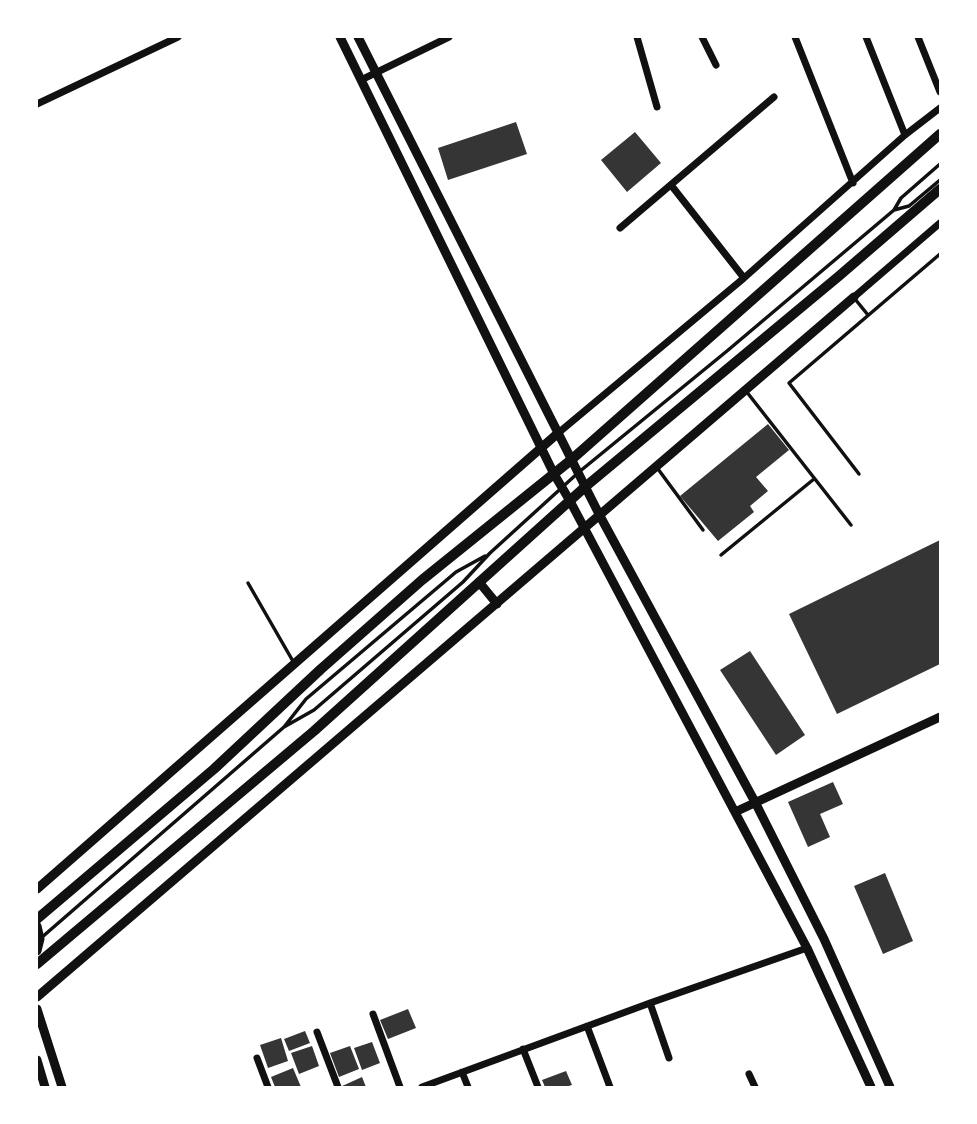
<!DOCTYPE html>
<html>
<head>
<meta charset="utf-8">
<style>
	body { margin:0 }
	#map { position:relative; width:977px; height:1124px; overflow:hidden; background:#fff; font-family:"Fira Sans Condensed",sans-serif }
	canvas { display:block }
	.frame { position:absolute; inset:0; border:38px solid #fff; pointer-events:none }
</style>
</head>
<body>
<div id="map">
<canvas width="977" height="1124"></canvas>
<div class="frame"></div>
</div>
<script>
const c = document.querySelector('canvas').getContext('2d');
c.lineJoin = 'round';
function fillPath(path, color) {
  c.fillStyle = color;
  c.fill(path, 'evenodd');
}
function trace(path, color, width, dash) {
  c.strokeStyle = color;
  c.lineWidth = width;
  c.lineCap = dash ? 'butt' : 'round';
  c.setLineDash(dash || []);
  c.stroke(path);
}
const building = new Path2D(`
	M 516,122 L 527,154 L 448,180 L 438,148 Z
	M 635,132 L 661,163 L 627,192 L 601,160 Z
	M 768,424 L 789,450 L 756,477 L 768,491 L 750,506 L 754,512 L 718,541 L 680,496 Z
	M 940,540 L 940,664 L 837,714 L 789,614 Z
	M 750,651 L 805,735 L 776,755 L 720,670 Z
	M 833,782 L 843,804 L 820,814 L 830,837 L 808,847 L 788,802 Z
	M 885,873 L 913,941 L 883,954 L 854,886 Z
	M 408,1009 L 416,1028 L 388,1039 L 380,1020 Z
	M 305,1031 L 310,1043 L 289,1051 L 284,1039 Z
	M 281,1038 L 288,1061 L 268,1068 L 260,1045 Z
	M 372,1042 L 380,1063 L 362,1070 L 354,1048 Z
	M 312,1046 L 319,1066 L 299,1074 L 291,1053 Z
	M 350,1046 L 359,1069 L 339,1077 L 330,1053 Z
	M 293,1068 L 301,1087 L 275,1087 L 271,1077 Z
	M 566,1071 L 572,1085 L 565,1087 L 545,1087 L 542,1080 Z
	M 362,1077 L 366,1087 L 340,1087 Z`);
const service = new Path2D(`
	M 894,210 L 909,206 L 940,180
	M 855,299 L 868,315
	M 746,391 L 851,525
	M 658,469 L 703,530
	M 859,474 L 789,383 L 940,254
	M 721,555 L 814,479
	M 248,583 L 294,663
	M 284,727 L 314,710 L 463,582 L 490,553 L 579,472 L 727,351 L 894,210 L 901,198 L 940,164
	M 41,938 L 284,727 L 306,699 L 456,572 L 485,556`);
const minor = new Path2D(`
	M 637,37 L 657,107
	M 702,37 L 716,65
	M 795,37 L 853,183
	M 866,37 L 905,135
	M 918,37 L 940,92
	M 361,80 L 449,37
	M 37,104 L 178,37
	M 671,185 L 744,278
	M 620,228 L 774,97
	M 854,297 L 940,223
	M 557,434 L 744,278 L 905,135 L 940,108
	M 650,1003 L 669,1058
	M 373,1014 L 400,1087
	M 587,1026 L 610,1087
	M 317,1032 L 338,1087
	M 523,1049 L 538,1087
	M 257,1058 L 268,1087
	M 462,1072 L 468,1087
	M 749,1074 L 755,1087
	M 422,1087 L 650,1003 L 807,948`);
const tertiary = new Path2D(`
	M 340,37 L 554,474 L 570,501 L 807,948 L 871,1087
	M 358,37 L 600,516 L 755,802 L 824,939 L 890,1087
	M 479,582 L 497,604
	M 735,812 L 940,717
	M 37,889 L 557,434
	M 37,926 L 40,939 L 37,951
	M 37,997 L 854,297
	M 37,1009 L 62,1087
	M 37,1060 L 45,1087`);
const secondary = new Path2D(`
	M 37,919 L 214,769 L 321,669 L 422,580 L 571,460 L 940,134
	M 37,964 L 314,731 L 585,487 L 839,276 L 940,189`);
fillPath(building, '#353535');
trace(service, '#111', 3.5);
trace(minor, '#111', 7);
trace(tertiary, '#111', 9);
trace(secondary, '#111', 10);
</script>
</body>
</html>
